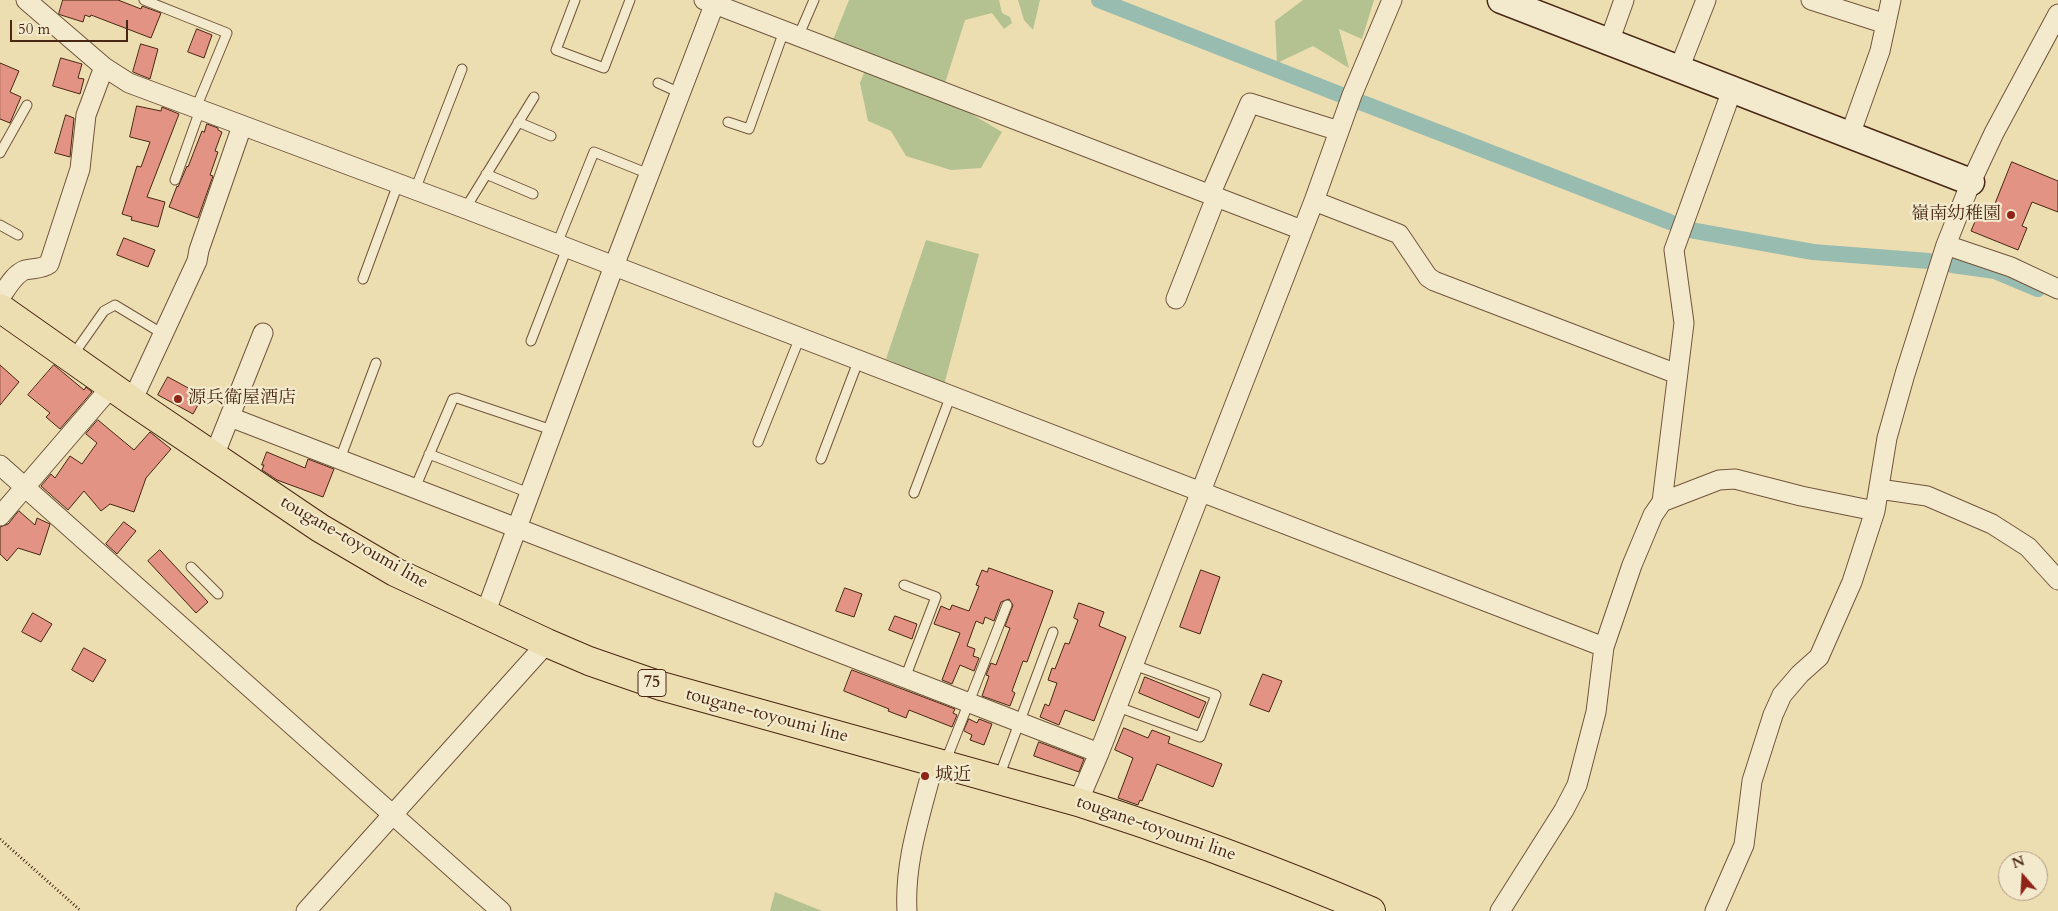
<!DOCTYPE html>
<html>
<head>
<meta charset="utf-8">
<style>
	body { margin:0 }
	#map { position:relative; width:2058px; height:911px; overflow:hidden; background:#eddeb2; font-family:Cardo,serif }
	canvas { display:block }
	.north { position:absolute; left:1998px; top:851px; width:50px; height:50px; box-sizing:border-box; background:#f3eacd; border:1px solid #af9c83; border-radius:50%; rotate:341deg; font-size:14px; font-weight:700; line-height:20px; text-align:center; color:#482713 }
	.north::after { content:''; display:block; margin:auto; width:18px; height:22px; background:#8f2418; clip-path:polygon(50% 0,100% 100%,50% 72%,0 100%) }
	.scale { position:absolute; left:10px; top:20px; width:118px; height:22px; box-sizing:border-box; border:2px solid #482713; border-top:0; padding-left:6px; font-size:15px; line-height:18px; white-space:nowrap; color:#482713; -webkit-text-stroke:4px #f3eacd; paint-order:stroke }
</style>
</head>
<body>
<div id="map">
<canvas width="2058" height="911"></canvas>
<div class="north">N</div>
<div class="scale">50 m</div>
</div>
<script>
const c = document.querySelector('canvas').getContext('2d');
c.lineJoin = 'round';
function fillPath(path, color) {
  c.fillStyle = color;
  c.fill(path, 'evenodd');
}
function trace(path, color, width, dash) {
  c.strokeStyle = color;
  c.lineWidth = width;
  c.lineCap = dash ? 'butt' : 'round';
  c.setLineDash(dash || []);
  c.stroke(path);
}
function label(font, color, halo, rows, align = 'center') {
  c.font = font + ' Cardo,"Noto Serif JP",serif';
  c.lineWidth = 4.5;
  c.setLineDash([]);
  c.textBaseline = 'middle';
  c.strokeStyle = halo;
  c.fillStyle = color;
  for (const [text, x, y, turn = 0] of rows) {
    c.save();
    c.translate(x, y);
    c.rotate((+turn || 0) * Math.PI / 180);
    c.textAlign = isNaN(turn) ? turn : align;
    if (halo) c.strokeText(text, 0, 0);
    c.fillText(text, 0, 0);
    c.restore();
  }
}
const green = new Path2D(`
	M 849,0 L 999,0 L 1002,13 L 1010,17 L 1012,23 L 1004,29 L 992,13 L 965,20 L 941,96 L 1002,132 L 981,168 L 951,170 L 906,156 L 891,131 L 868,121 L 860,83 L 865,70 L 833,40 Z
	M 1018,0 L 1040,0 L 1033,30 L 1024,20 Z
	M 1303,0 L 1374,0 L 1362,39 L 1339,29 L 1349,68 L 1313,46 L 1277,63 L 1275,21 Z
	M 926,240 L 979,254 L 944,385 L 886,359 Z
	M 775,892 L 822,911 L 770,911 Z`);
const canal = new Path2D(`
	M 1099,0 L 1344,96
	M 1360,102 L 1670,222
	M 1690,230 L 1813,252 L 1929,261
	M 1952,265 L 1995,271 L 2038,289`);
const building = new Path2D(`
	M 63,0 L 118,0 L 141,9 L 142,6 L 161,13 L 151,38 L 91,15 L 90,17 L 85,15 L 83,22 L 61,15 L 59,14 Z
	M 197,29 L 212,35 L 204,58 L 188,52 Z
	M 141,44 L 158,49 L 150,79 L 133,72 Z
	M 61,58 L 82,64 L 78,78 L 84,79 L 80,94 L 53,86 Z
	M 0,63 L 19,71 L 10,92 L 21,97 L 10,123 L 0,119 Z
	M 137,106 L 161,111 L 162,107 L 179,114 L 147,197 L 165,202 L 158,227 L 131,220 L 132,217 L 122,214 L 137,166 L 141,167 L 150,142 L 130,137 Z
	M 66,115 L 74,118 L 70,157 L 55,153 Z
	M 207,124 L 218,128 L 218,130 L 222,132 L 215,151 L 218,152 L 210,175 L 213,176 L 198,218 L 169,207 L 177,186 L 178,187 L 187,166 L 188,167 L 202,131 L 204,132 Z
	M 2012,162 L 2058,181 L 2058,212 L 2032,202 L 2022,226 L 2027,228 L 2018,250 L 1971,231 L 1982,205 L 1992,210 Z
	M 124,238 L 155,250 L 148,267 L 117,255 Z
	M 0,365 L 19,382 L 0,405 Z
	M 54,365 L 84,390 L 86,387 L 92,392 L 60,429 L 46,417 L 50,413 L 28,395 Z
	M 168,377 L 203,396 L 193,414 L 158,395 Z
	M 98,420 L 134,450 L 150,432 L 171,449 L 146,478 L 134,512 L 110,504 L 101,511 L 84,491 L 68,510 L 41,486 L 51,474 L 55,478 L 70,456 L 82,464 L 97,443 L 86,434 Z
	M 267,452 L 305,468 L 308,459 L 334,469 L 323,497 L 277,480 L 262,470 L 264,465 L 262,465 Z
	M 19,511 L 35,525 L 37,518 L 50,524 L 40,555 L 18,548 L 7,561 L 0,554 L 0,527 L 8,524 Z
	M 124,522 L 136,531 L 117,554 L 106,544 Z
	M 160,550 L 208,602 L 196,613 L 148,561 Z
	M 989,568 L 1053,591 L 1027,662 L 1023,661 L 1012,691 L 1015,693 L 1010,706 L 982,696 L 988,679 L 989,676 L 986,675 L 991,663 L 996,665 L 1010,628 L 1005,626 L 1013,605 L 1009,599 L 1001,602 L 994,621 L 985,617 L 983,624 L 976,621 L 967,646 L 975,649 L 973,656 L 979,658 L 974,671 L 960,665 L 952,684 L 942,680 L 960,633 L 934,624 L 941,606 L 950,610 L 952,605 L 969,611 L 979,586 L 976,585 L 982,570 L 987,572 Z
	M 1201,570 L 1220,577 L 1200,634 L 1180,627 Z
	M 845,588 L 862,594 L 854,617 L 836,611 Z
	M 1079,603 L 1104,612 L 1099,626 L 1126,637 L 1094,721 L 1065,710 L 1059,725 L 1040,717 L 1045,704 L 1049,706 L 1057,683 L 1048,680 L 1052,668 L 1055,669 L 1065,643 L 1069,644 L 1078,620 L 1074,618 Z
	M 33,613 L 52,624 L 41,642 L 22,632 Z
	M 895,616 L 917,624 L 912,639 L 889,630 Z
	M 84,648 L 106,660 L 93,682 L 72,670 Z
	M 852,670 L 955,709 L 953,713 L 957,715 L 952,727 L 909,710 L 906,718 L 888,711 L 889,709 L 844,691 Z
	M 1263,674 L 1282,681 L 1269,712 L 1250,705 Z
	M 1145,677 L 1206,702 L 1199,718 L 1139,693 Z
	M 969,719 L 977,723 L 979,719 L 992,724 L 984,745 L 970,740 L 972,735 L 964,731 Z
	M 1124,728 L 1148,738 L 1152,730 L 1170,737 L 1168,743 L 1222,764 L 1213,787 L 1157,764 L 1142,801 L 1140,800 L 1138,805 L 1118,798 L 1133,758 L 1115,750 Z
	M 1039,742 L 1084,759 L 1079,772 L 1034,756 Z`);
const path = new Path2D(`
	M 0,839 L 81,911`);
const lane = new Path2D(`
	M 144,0 L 227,33 L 196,108
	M 575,0 L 556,50 L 604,68 L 630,0
	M 798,37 L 814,0
	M 658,83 L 680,93
	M 518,122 L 551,136
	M 728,122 L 749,129 L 784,31
	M 0,153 L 27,105
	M 486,174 L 533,194
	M 175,180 L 200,110
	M 415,190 L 462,69
	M 465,209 L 534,97
	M 0,225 L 18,235
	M 557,244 L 594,152 L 649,174
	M 363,279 L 398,184
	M 531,341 L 567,248
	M 73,355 L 104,311 L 115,305 L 163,334
	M 758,442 L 800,337
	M 429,454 L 529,493
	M 340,459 L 376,363
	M 821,459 L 859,359
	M 415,488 L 453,399 L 457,398 L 552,430
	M 914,493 L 951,395
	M 191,567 L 218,594
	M 904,585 L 936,597 L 905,678
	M 1118,707 L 1200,737 L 1216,695 L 1134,665
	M 945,763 L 1007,605
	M 999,777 L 1053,632`);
const street = new Path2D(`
	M 26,0 L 104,67 L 129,83 L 461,207 L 1604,647
	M 704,0 L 1302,230
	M 1811,0 L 1886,24
	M 1609,42 L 1624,0
	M 1679,69 L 1706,0
	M 1850,135 L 1880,51 L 1891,0
	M 1210,195 L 1250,103 L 1339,131
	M 1314,201 L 1399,234 L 1428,277 L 1434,281 L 1677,374
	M 1946,245 L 2011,267 L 2058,289
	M 0,298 C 7,288 14,274 25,270 C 34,268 42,269 49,264 L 80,169 L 86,115 L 104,67
	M 1176,299 L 1216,197
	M 132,401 L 197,261 L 199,250 L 242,126
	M 230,417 L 1099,753
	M 214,456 L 263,333
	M 0,465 L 501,911
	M 1879,489 L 1927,496 L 1992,524 L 2028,547 L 2058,580
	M 1662,502 L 1684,323 L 1674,250 L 1732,90
	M 0,516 L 112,386
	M 485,614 L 614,266 L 716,0
	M 1078,802 L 1099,753 L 1314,201 L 1352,95 L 1392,0
	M 306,911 L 547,643
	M 907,911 C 904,860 922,811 934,762
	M 1500,911 L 1564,810 L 1577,785 L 1596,712 L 1604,647 L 1632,565 L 1653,515 L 1662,502 L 1719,480 L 1735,479 L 1801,496 L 1875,511
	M 1715,911 L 1744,845 L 1752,781 L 1773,715 L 1782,695 L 1800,674 L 1819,657 L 1852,582 L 1875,511 L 1887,438 L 1905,374 L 1946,245 L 1971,182 L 1994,133 L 2058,14`);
const secondary = new Path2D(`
	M 1501,0 L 1971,182`);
const primary = new Path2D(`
	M 0,308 L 132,401 L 320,528 L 395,572 L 547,643 L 589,661 L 661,686 L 1078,802 C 1178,834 1275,870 1371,911`);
const markers = [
	[2011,215,5,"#8f2418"],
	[178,399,5,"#8f2418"],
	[925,776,5,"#8f2418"]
];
const shields = [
	[652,683,28]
];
const shieldNames = [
	["75",652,683]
];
const poiNames = [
	["嶺南幼稚園",2001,215,"right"],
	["源兵衛屋酒店",188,399],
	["城近",935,776]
];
const streetNames = [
	["tougane-toyoumi line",354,543,30],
	["tougane-toyoumi line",767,716,15],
	["tougane-toyoumi line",1156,829,19]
];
fillPath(green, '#b3c290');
trace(canal, '#99bcb0', 16);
fillPath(building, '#e29383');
trace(building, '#482713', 1);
trace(lane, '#71553b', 11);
trace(street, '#71553b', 21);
trace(secondary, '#482713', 29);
trace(primary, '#482713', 30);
trace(path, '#482713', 3, [1, 2.5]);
trace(lane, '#f3eacd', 9);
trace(street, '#f3eacd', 19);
trace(secondary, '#f3eacd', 26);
trace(primary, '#eddeb2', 28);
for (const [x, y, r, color] of markers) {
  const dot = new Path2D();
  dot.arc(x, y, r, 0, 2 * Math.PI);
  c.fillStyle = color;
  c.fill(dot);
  trace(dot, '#f3eacd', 2);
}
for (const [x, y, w] of shields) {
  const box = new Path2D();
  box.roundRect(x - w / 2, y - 13.5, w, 27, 4);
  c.fillStyle = '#f3eacd';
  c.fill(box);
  trace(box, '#482713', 1);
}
label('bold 16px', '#482713', null, shieldNames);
label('18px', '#482713', '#f3eacd', poiNames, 'left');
label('18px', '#482713', '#f3eacd', streetNames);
</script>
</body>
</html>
